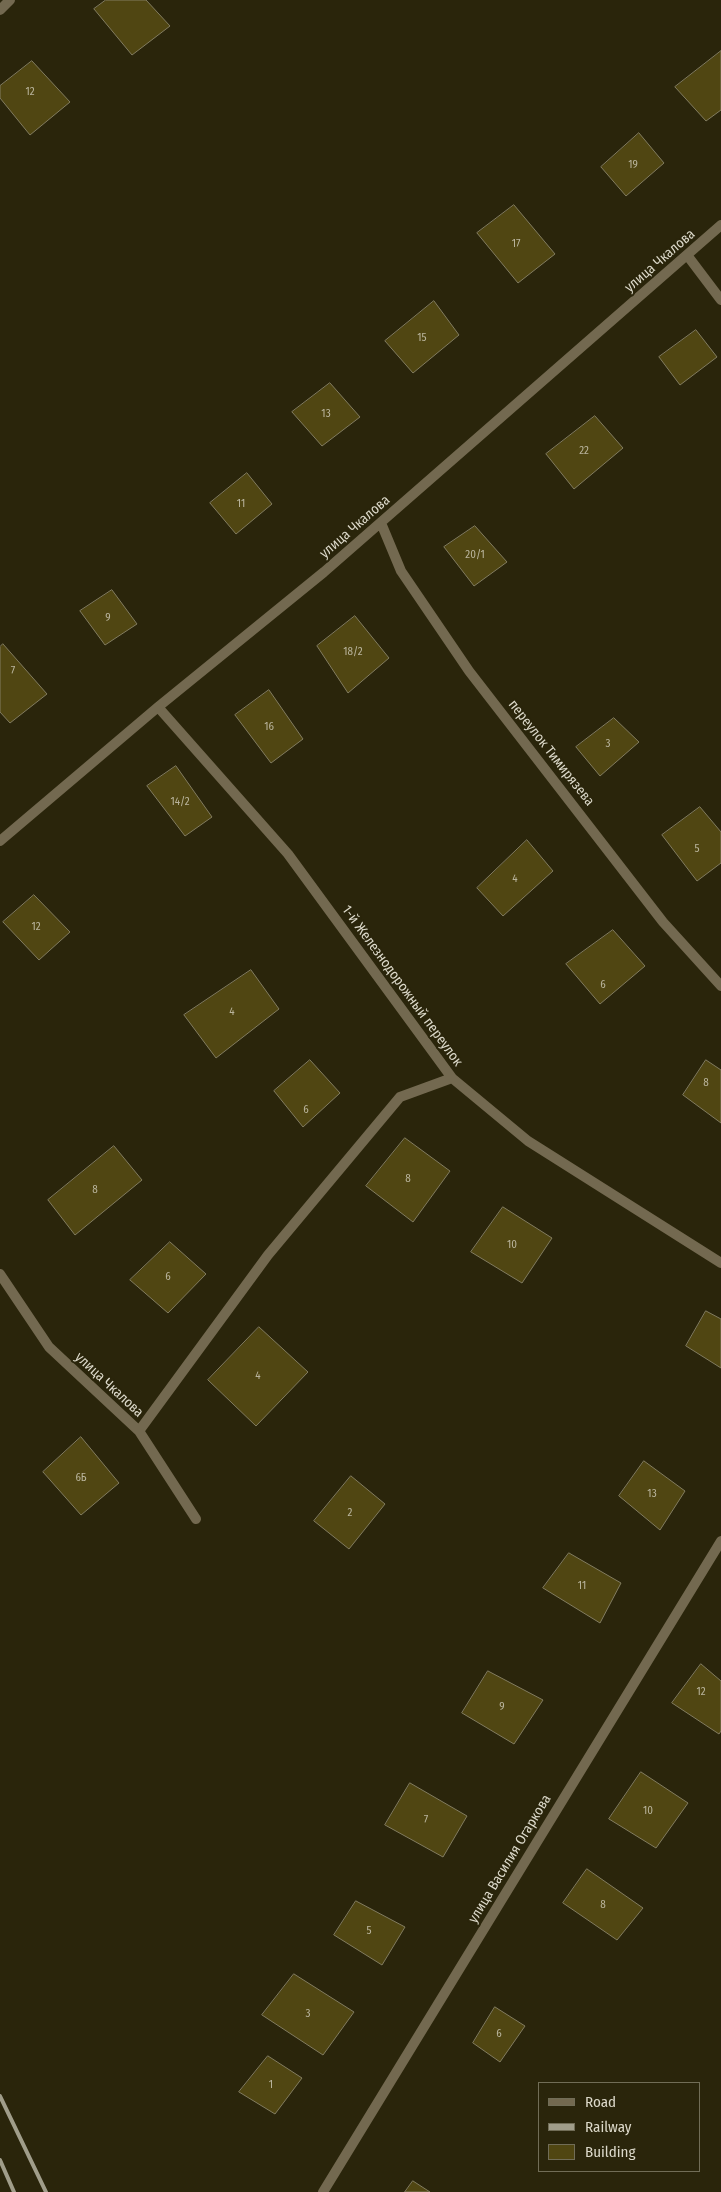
<!DOCTYPE html>
<html>
<head>
<meta charset="utf-8">
<style>
	body { margin:0 }
	#map { position:relative; width:721px; height:2192px; overflow:hidden; background:#2a250b; font-family:"Fira Sans Condensed",sans-serif }
	canvas { display:block }
	.legend { position:absolute; left:538px; top:2082px; width:162px; height:90px; box-sizing:border-box; background:#2a250b; border:1px solid #716d57; margin:0; padding:6px 9px; list-style:none; font-size:15px; color:#dcd9ca }
	.legend li { display:flex; align-items:center; gap:10px; height:25px }
	.legend b { width:25px; border:1px solid #716d57 }
</style>
</head>
<body>
<div id="map">
<canvas width="721" height="2192"></canvas>
<ul class="legend">
<li><b style="height:6px;background:#736950"></b>Road</li>
<li><b style="height:6px;background:#a09d8a"></b>Railway</li>
<li><b style="height:14px;background:#504612"></b>Building</li>
</ul>
</div>
<script>
const c = document.querySelector('canvas').getContext('2d');
c.lineJoin = 'round';
function fillPath(path, color) {
  c.fillStyle = color;
  c.fill(path, 'evenodd');
}
function trace(path, color, width, dash) {
  c.strokeStyle = color;
  c.lineWidth = width;
  c.lineCap = dash ? 'butt' : 'round';
  c.setLineDash(dash || []);
  c.stroke(path);
}
function label(font, color, halo, rows, align = 'center') {
  c.font = font + ' "Fira Sans Condensed",sans-serif';
  c.lineWidth = 4;
  c.setLineDash([]);
  c.textBaseline = 'middle';
  c.strokeStyle = halo;
  c.fillStyle = color;
  for (const [text, x, y, turn = 0] of rows) {
    c.save();
    c.translate(x, y);
    c.rotate((+turn || 0) * Math.PI / 180);
    c.textAlign = isNaN(turn) ? turn : align;
    if (halo) c.strokeText(text, 0, 0);
    c.fillText(text, 0, 0);
    c.restore();
  }
}
const building = new Path2D(`
	M 106,0 L 146,0 L 170,26 L 132,55 L 94,9 Z
	M 721,51 L 721,110 L 706,121 L 675,87 Z
	M 32,61 L 70,102 L 30,135 L 0,98 L 0,86 Z
	M 639,133 L 664,163 L 626,196 L 601,167 Z
	M 514,205 L 555,254 L 518,283 L 477,233 Z
	M 434,301 L 459,335 L 413,373 L 385,341 Z
	M 696,330 L 717,357 L 680,385 L 659,357 Z
	M 330,383 L 360,417 L 322,446 L 292,412 Z
	M 595,416 L 623,448 L 574,489 L 546,454 Z
	M 247,473 L 272,504 L 236,534 L 210,503 Z
	M 475,526 L 507,562 L 474,586 L 444,547 Z
	M 112,590 L 137,624 L 105,645 L 80,611 Z
	M 355,616 L 389,658 L 348,693 L 317,646 Z
	M 3,644 L 47,694 L 10,723 L 0,712 L 0,647 Z
	M 269,690 L 303,739 L 271,763 L 235,715 Z
	M 614,718 L 639,742 L 600,776 L 576,747 Z
	M 176,766 L 212,817 L 185,836 L 147,786 Z
	M 700,807 L 721,832 L 721,863 L 697,881 L 662,835 Z
	M 527,840 L 553,871 L 503,916 L 477,888 Z
	M 34,895 L 70,932 L 39,960 L 3,922 Z
	M 613,930 L 645,966 L 600,1004 L 566,964 Z
	M 251,970 L 279,1009 L 216,1058 L 184,1015 Z
	M 310,1060 L 340,1093 L 303,1127 L 274,1091 Z
	M 706,1060 L 721,1070 L 721,1123 L 683,1095 Z
	M 405,1138 L 450,1171 L 413,1222 L 366,1186 Z
	M 114,1146 L 142,1180 L 75,1235 L 48,1200 Z
	M 503,1207 L 552,1238 L 522,1283 L 471,1252 Z
	M 170,1242 L 206,1274 L 168,1313 L 130,1280 Z
	M 706,1311 L 721,1319 L 721,1368 L 686,1346 Z
	M 259,1327 L 308,1372 L 256,1426 L 208,1380 Z
	M 81,1437 L 119,1483 L 81,1515 L 43,1472 Z
	M 644,1461 L 685,1491 L 660,1530 L 619,1496 Z
	M 351,1476 L 385,1504 L 349,1549 L 314,1521 Z
	M 569,1553 L 621,1583 L 600,1623 L 543,1588 Z
	M 701,1664 L 721,1681 L 721,1731 L 719,1734 L 672,1703 Z
	M 488,1671 L 543,1700 L 514,1744 L 462,1713 Z
	M 641,1772 L 688,1803 L 656,1848 L 609,1819 Z
	M 410,1783 L 467,1816 L 443,1857 L 385,1825 Z
	M 587,1869 L 643,1908 L 617,1940 L 563,1903 Z
	M 356,1901 L 405,1927 L 382,1965 L 334,1935 Z
	M 294,1974 L 354,2012 L 323,2055 L 262,2015 Z
	M 495,2007 L 525,2026 L 500,2062 L 473,2043 Z
	M 268,2056 L 302,2078 L 275,2114 L 239,2092 Z
	M 413,2181 L 430,2192 L 405,2192 Z`);
const minor = new Path2D(`
	M 0,10 L 10,0
	M 687,255 L 721,300
	M 381,523 L 401,571 L 469,671 L 663,922 L 721,986
	M 158,707 L 288,854 L 452,1078 L 528,1141 L 721,1263
	M 0,841 L 158,707 L 324,572 L 721,225
	M 0,1274 L 49,1347 L 139,1431 L 196,1519
	M 139,1431 L 268,1255 L 400,1097 L 452,1078`);
const tertiary = new Path2D(`
	M 323,2192 L 721,1541`);
const rail = new Path2D(`
	M 0,2096 L 46,2192
	M 0,2160 L 14,2192`);
const numberNames = [
	["12",30,92],
	["19",633,165],
	["17",516,244],
	["15",422,338],
	["13",326,414],
	["22",584,451],
	["11",241,504],
	["20/1",475,555],
	["9",108,618],
	["18/2",353,652],
	["7",13,671],
	["16",269,727],
	["3",608,744],
	["14/2",180,802],
	["5",697,849],
	["4",515,879],
	["12",36,927],
	["6",603,985],
	["4",232,1012],
	["8",706,1083],
	["6",306,1110],
	["8",408,1179],
	["8",95,1190],
	["10",512,1245],
	["6",168,1277],
	["4",258,1376],
	["6Б",81,1478],
	["13",652,1494],
	["2",350,1513],
	["11",582,1586],
	["12",701,1692],
	["9",502,1707],
	["10",648,1811],
	["7",426,1820],
	["8",603,1905],
	["5",369,1931],
	["3",308,2014],
	["6",499,2034],
	["1",271,2085]
];
const streetNames = [
	["улица Чкалова",660,261,-41],
	["улица Чкалова",355,527,-41],
	["переулок Тимирязева",551,753,52],
	["1-й Железнодорожный переулок",402,986,54],
	["улица Чкалова",109,1385,43],
	["улица Василия Огаркова",510,1859,-59]
];
fillPath(building, '#504612');
trace(building, '#827c60', 1);
trace(minor, '#736950', 10);
trace(tertiary, '#736950', 10);
trace(rail, '#a09d8a', 4);
label('11px', '#b9b49c', null, numberNames);
label('14px', '#dcd9ca', '#2a250b', streetNames);
</script>
</body>
</html>
